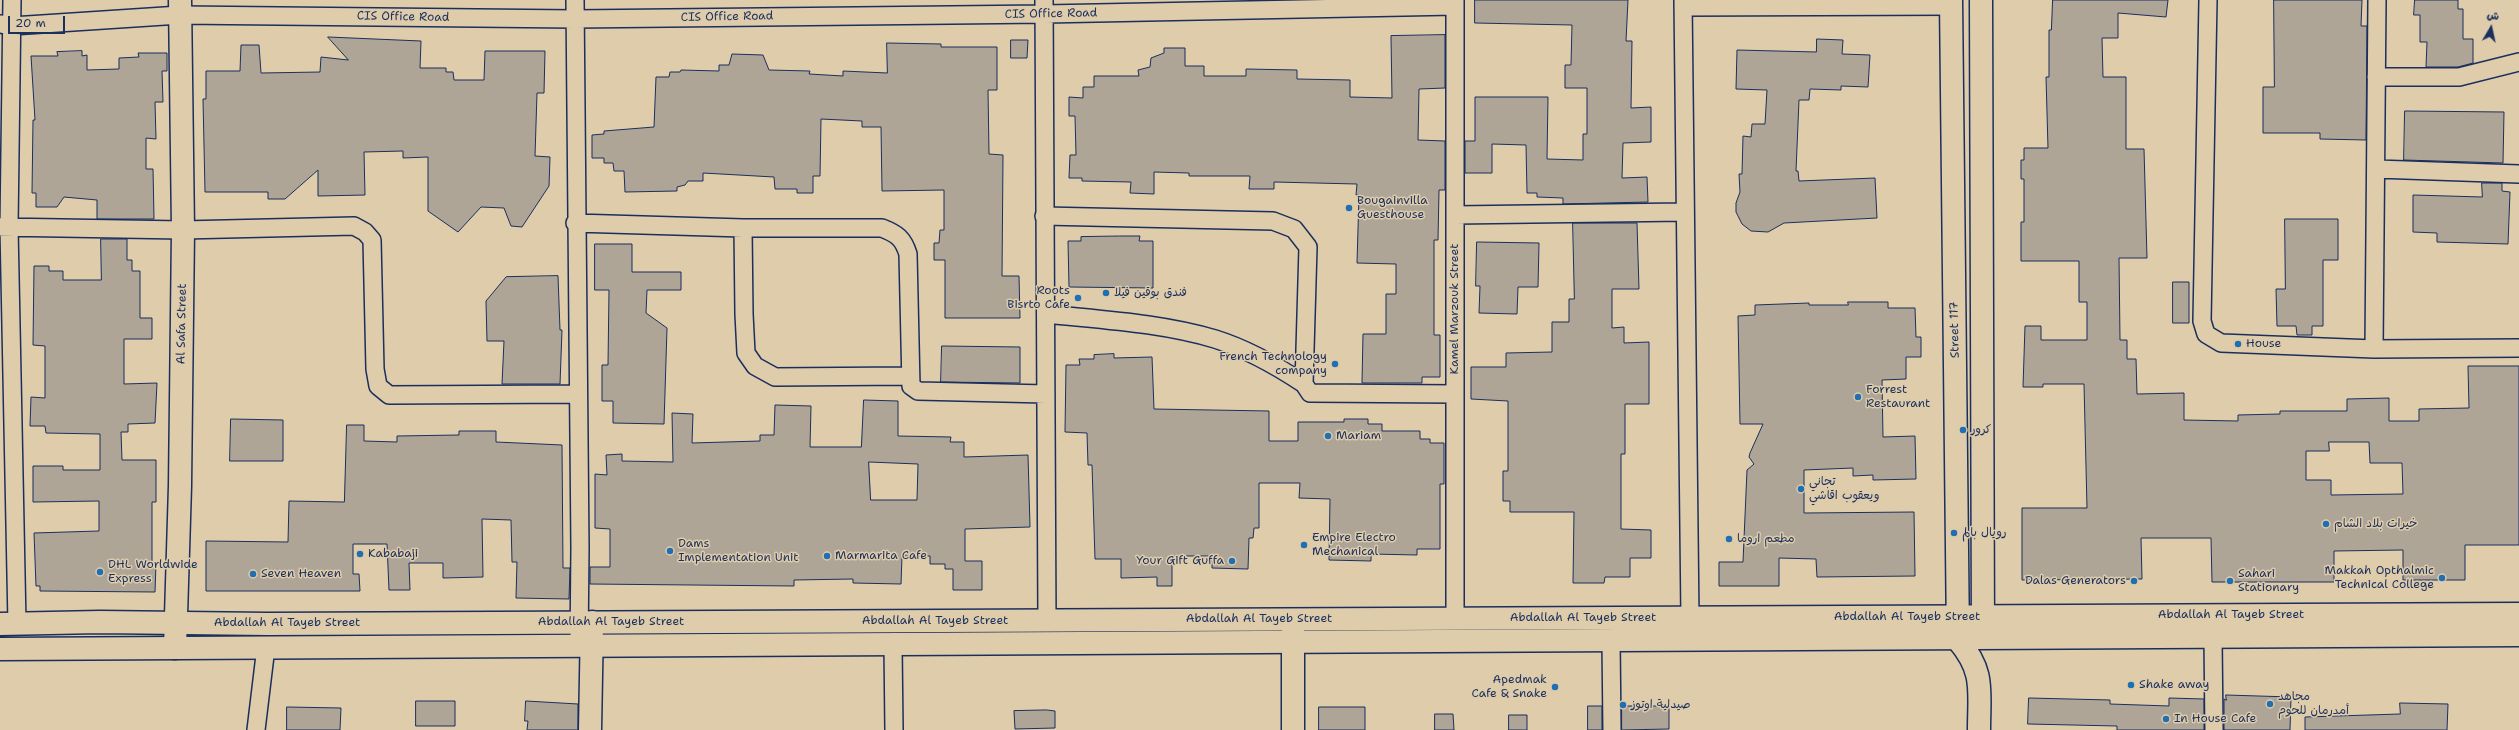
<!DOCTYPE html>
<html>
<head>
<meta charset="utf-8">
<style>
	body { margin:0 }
	#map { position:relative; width:2519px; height:730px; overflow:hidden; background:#deccaa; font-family:"Shantell Sans","Playpen Sans Arabic",sans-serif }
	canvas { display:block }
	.north { position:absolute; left:2471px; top:8px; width:40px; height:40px; -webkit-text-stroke:3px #deccaa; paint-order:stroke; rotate:9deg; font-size:11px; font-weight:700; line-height:16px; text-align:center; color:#1b2f5e }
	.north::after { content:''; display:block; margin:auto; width:14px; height:18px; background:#1b2f5e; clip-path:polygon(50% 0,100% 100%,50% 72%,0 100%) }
	.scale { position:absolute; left:8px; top:16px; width:57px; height:18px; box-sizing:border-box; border:2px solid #1b2f5e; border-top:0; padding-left:5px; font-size:12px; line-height:14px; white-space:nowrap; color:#1b2f5e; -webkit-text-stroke:3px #deccaa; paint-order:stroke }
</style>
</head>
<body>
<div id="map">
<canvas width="2519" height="730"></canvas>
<div class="north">ش</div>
<div class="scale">20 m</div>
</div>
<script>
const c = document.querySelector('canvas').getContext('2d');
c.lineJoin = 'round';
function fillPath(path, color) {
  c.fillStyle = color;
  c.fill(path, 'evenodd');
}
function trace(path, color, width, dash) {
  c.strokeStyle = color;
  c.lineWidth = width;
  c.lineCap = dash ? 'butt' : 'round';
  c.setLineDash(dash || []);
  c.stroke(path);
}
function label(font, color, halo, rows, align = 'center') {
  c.font = font + ' "Shantell Sans","Playpen Sans Arabic",sans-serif';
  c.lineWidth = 3;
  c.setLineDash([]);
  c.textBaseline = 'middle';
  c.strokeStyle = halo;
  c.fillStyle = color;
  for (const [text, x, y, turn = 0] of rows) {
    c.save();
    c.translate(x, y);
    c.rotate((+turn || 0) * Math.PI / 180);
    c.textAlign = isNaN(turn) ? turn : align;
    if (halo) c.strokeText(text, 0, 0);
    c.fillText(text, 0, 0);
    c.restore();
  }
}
const building = new Path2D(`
	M 1475,0 L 1628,0 L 1626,41 L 1632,41 L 1631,108 L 1651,107 L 1651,142 L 1623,143 L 1622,178 L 1647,177 L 1648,202 L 1563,204 L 1563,198 L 1537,197 L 1537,193 L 1527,193 L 1526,145 L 1492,144 L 1492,173 L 1465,173 L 1465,141 L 1475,141 L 1475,97 L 1548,97 L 1547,159 L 1583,160 L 1583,134 L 1587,134 L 1587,88 L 1565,88 L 1565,65 L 1571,65 L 1572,25 L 1475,23 Z
	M 2053,0 L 2168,0 L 2166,17 L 2118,13 L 2118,38 L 2102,38 L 2103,77 L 2126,77 L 2126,149 L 2144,149 L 2147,258 L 2119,258 L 2120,340 L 2127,340 L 2127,359 L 2136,359 L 2137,394 L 2184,393 L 2184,420 L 2238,421 L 2238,415 L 2280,414 L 2280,411 L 2347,411 L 2347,399 L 2389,398 L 2389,421 L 2419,421 L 2419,409 L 2469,408 L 2468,366 L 2519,366 L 2519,545 L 2465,545 L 2465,580 L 2403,580 L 2403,550 L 2334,551 L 2334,582 L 2212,582 L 2211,538 L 2141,538 L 2142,579 L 2022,580 L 2022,508 L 2087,508 L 2084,384 L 2043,384 L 2043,387 L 2023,387 L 2025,326 L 2041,326 L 2041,340 L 2087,340 L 2087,302 L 2079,302 L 2079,261 L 2021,261 L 2021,222 L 2024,222 L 2024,179 L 2021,179 L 2021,160 L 2024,160 L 2024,148 L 2048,148 L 2046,77 L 2049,77 L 2049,30 L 2051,30 ZM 2329,442 L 2369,442 L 2370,463 L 2402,463 L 2403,494 L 2331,495 L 2331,480 L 2306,480 L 2306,451 L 2329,451 Z
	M 2274,0 L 2362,0 L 2361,26 L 2367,26 L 2366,140 L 2320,139 L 2320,133 L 2263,133 L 2263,87 L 2274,87 Z
	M 2415,0 L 2458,0 L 2458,9 L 2463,9 L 2463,39 L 2473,39 L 2473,63 L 2458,67 L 2426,67 L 2427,42 L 2420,42 L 2420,15 L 2414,15 Z
	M 1445,35 L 1445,88 L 1419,89 L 1418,140 L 1445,141 L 1445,190 L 1439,190 L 1438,240 L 1434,240 L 1434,335 L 1440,335 L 1440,377 L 1422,377 L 1422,383 L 1362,383 L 1363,334 L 1386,334 L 1386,294 L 1396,294 L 1396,264 L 1357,263 L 1359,195 L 1356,195 L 1357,184 L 1274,182 L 1274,189 L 1249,189 L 1250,176 L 1189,176 L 1189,173 L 1154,172 L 1154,194 L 1130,193 L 1131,182 L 1082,181 L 1082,178 L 1069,178 L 1070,155 L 1076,155 L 1075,116 L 1069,116 L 1069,97 L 1083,98 L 1083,87 L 1094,87 L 1094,76 L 1139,76 L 1138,70 L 1150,67 L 1151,58 L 1164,53 L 1164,48 L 1185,48 L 1185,66 L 1204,66 L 1204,76 L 1246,76 L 1246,69 L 1297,70 L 1297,79 L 1350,80 L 1350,97 L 1392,98 L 1391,36 Z
	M 328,37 L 421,41 L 420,68 L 446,68 L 446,72 L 453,72 L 454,80 L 484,80 L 485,51 L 545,51 L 544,93 L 537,93 L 535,156 L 550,157 L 549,186 L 522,227 L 511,226 L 504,208 L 481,207 L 458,232 L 428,211 L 428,157 L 403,158 L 403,151 L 364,152 L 365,195 L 318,196 L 318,170 L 285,199 L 268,199 L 268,192 L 205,192 L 203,99 L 206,99 L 206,71 L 240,71 L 241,45 L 259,45 L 261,73 L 320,72 L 321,57 L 348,60 Z
	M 1817,39 L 1843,40 L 1842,54 L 1870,55 L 1868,87 L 1841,86 L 1841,90 L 1810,89 L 1809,100 L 1799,100 L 1796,171 L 1798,171 L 1799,181 L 1875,178 L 1877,218 L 1784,223 L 1768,232 L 1751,231 L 1742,224 L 1736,212 L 1736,203 L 1740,192 L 1739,174 L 1742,174 L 1743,136 L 1751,137 L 1752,124 L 1765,124 L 1767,90 L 1736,89 L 1737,50 L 1816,52 Z
	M 1011,40 L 1028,40 L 1027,58 L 1011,58 Z
	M 887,43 L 941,44 L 941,47 L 997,47 L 997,90 L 988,90 L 989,154 L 1003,155 L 1002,276 L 1019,276 L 1020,318 L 945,318 L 945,260 L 934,260 L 934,243 L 939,243 L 940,230 L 944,230 L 944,190 L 882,191 L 881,127 L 862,127 L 862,121 L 821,119 L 820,176 L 813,176 L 813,193 L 797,193 L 797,189 L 775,189 L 774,177 L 703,173 L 703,181 L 688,181 L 685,185 L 677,187 L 677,191 L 625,192 L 624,171 L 614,171 L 613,163 L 604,163 L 604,158 L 592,158 L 592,135 L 604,134 L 604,131 L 654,127 L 656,77 L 669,77 L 670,72 L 680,72 L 681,70 L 719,71 L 719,65 L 729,65 L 732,54 L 763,55 L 769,70 L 810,71 L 809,74 L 843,76 L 843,71 L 887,73 Z
	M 82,51 L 82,56 L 87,55 L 87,70 L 119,69 L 119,58 L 139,57 L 138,53 L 167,53 L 167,71 L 162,71 L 163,102 L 155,102 L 156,139 L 146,138 L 146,169 L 153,169 L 154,219 L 97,219 L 97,200 L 64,197 L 57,207 L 36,207 L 36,193 L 32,193 L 33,120 L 35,120 L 31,56 L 58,56 L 57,52 Z
	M 2405,111 L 2504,112 L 2503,163 L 2404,160 Z
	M 2482,183 L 2502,183 L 2502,191 L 2510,192 L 2508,244 L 2437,242 L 2437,233 L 2413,232 L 2413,195 L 2482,197 Z
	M 2285,219 L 2338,219 L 2338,260 L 2323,260 L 2323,326 L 2312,326 L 2312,335 L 2297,335 L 2296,326 L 2277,326 L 2276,289 L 2285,289 Z
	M 1573,223 L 1637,223 L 1639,289 L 1612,289 L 1612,328 L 1624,327 L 1624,343 L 1649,342 L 1649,404 L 1625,404 L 1625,454 L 1621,454 L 1621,529 L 1651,530 L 1651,558 L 1630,558 L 1630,577 L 1605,577 L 1604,583 L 1573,583 L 1574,512 L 1510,512 L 1510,501 L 1503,501 L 1503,471 L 1508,471 L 1508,401 L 1471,399 L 1471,367 L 1506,367 L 1506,353 L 1552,352 L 1552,322 L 1569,322 L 1569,299 L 1574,299 Z
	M 1120,236 L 1140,236 L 1139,241 L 1153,241 L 1153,288 L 1069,287 L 1068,241 L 1081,241 L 1081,237 Z
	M 101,239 L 127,239 L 127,260 L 132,260 L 132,271 L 140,271 L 140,318 L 152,318 L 152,339 L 124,339 L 124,384 L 157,383 L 155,423 L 128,424 L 128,432 L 121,432 L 122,460 L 156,460 L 156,502 L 152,502 L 152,563 L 156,563 L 155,592 L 40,591 L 40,586 L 36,586 L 34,533 L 99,531 L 99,501 L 33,502 L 33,466 L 63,466 L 63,470 L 100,470 L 100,434 L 46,433 L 45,426 L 30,426 L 31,397 L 45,398 L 45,346 L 33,345 L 34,266 L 49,266 L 49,271 L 63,271 L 63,280 L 101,280 Z
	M 1477,242 L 1539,243 L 1538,287 L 1518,287 L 1517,314 L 1479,313 L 1480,286 L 1476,286 Z
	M 595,244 L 632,244 L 632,272 L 681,272 L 681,290 L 647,290 L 646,313 L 667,328 L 664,424 L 613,423 L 613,401 L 602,401 L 602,365 L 608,365 L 609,290 L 595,290 Z
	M 558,276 L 560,330 L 562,330 L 560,384 L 502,384 L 504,341 L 487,341 L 486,301 L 506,277 Z
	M 2173,282 L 2189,282 L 2189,323 L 2173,323 Z
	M 1848,302 L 1888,302 L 1888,308 L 1915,308 L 1916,337 L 1921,337 L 1921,357 L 1906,357 L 1906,379 L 1882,380 L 1883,437 L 1915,436 L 1916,479 L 1873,480 L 1873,475 L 1853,476 L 1853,468 L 1804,470 L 1804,513 L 1914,512 L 1915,576 L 1817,577 L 1816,559 L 1779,558 L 1779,586 L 1719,586 L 1719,562 L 1743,562 L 1747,470 L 1754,464 L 1749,457 L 1750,453 L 1763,424 L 1740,424 L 1738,316 L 1755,315 L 1755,305 L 1809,303 L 1809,305 L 1848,305 Z
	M 942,346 L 1020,347 L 1020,383 L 941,382 Z
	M 1114,354 L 1114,358 L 1152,357 L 1154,409 L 1269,411 L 1269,441 L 1298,441 L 1298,422 L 1344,422 L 1344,419 L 1368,419 L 1368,424 L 1382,424 L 1382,431 L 1420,431 L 1420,439 L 1430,439 L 1430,443 L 1444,443 L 1444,484 L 1440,484 L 1440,549 L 1417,549 L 1417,555 L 1371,554 L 1371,561 L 1329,560 L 1330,499 L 1299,498 L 1300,483 L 1259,483 L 1259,528 L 1254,528 L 1253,538 L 1249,538 L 1248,569 L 1212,568 L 1212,556 L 1172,556 L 1172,586 L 1157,586 L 1157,577 L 1121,578 L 1121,559 L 1095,559 L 1092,465 L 1088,465 L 1087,433 L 1065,432 L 1066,365 L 1080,365 L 1079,359 L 1094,359 L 1094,355 Z
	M 864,400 L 898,401 L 898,436 L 951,437 L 950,442 L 964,442 L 964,457 L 1028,455 L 1030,527 L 965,529 L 965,561 L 982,561 L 982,590 L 953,590 L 953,569 L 945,569 L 945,564 L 930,564 L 930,556 L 902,556 L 901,584 L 853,583 L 853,579 L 794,580 L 794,586 L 590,584 L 590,567 L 610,567 L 610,529 L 595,528 L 595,474 L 607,475 L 606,455 L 622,454 L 622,461 L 673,462 L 672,413 L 693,414 L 692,443 L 760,441 L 760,435 L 774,435 L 775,405 L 811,406 L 810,447 L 861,447 ZM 869,462 L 918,464 L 917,500 L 871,500 Z
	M 231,419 L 283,420 L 283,461 L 230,461 Z
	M 347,425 L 364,425 L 364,441 L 397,442 L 397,436 L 459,435 L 459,431 L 496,431 L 496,442 L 562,445 L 563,568 L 570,568 L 569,599 L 516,598 L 517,562 L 512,562 L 511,520 L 482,519 L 483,577 L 443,578 L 443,563 L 409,563 L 410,590 L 389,590 L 387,544 L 353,544 L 353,574 L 359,574 L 360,591 L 206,591 L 206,541 L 288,542 L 289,501 L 344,502 Z
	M 2226,695 L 2291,697 L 2290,730 L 2224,730 L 2224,699 L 2226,700 Z
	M 2029,698 L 2110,700 L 2110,704 L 2169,706 L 2169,698 L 2204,699 L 2204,730 L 2117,730 L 2117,726 L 2028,724 Z
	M 416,701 L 455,701 L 455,726 L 416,726 Z
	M 526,701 L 578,704 L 578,730 L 527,730 L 528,721 L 525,721 Z
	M 2400,703 L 2448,704 L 2447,730 L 2305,730 L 2305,717 L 2400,714 Z
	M 1588,706 L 1602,706 L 1602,730 L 1588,730 Z
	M 1622,706 L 1669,706 L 1669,729 L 1622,730 Z
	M 287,707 L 341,708 L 340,730 L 287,730 Z
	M 1319,707 L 1365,707 L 1365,730 L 1319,730 Z
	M 1047,710 L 1055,711 L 1055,728 L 1015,729 L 1014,711 Z
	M 1435,714 L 1453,714 L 1454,730 L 1435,730 Z
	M 1509,715 L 1527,715 L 1527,730 L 1509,730 Z`);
const minor = new Path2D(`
	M 12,0 L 9,227 L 17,624
	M 575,0 L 580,548 L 579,646
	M 1044,0 L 1047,620
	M 1455,0 L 1455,619
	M 1683,0 L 1690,618
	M 2208,0 L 2202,321 L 2206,334 L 2221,343 L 2374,349 L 2519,348
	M 1683,7 L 1952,6
	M 0,24 L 12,26 L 180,15 L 575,19 L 1045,14 L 1455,6
	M 2376,77 L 2459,77 L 2519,62
	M 2377,169 L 2519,174
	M 1455,215 L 1684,212
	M 1044,216 L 1273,221 L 1294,229 L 1308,247 L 1304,384 L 1310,393 L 1455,394
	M 575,223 L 743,228 L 882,228 C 897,234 903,238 908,254 L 911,386 L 918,391 L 1046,394
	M 0,227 L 183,230 L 354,226 L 365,232 L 372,240 L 375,369 L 378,386 L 389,395 L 578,394
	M 743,228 L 744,314 L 746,353 L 755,366 L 775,377 L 909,376
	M 1047,314 C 1103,320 1161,323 1215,339 C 1247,349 1277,366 1304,384
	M 2374,349 L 2377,0
	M 2213,638 L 2214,730
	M 1611,641 L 1612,730
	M 893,645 L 894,730
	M 256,730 L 266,647`);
const tertiary = new Path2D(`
	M 1951,0 L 1958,640 C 1985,672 1979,690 1979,730
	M 1981,0 L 1983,635
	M 1293,623 L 1293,730
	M 175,648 L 180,486 L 183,230 L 180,0
	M 590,730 L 592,622`);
const secondary = new Path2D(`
	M 0,624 L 100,622 L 268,624 L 2519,614
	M 0,649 L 2519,635`);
const markers = [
	[1349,208,4,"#1f6fb2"],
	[1106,293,4,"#1f6fb2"],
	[1078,298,4,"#1f6fb2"],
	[2238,344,4,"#1f6fb2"],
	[1335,364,4,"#1f6fb2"],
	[1858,397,4,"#1f6fb2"],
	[1963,430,4,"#1f6fb2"],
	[1328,436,4,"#1f6fb2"],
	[1801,489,4,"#1f6fb2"],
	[2326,524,4,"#1f6fb2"],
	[1954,533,4,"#1f6fb2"],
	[1729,539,4,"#1f6fb2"],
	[1304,545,4,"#1f6fb2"],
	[670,551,4,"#1f6fb2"],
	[360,554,4,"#1f6fb2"],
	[827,556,4,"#1f6fb2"],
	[1232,561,4,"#1f6fb2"],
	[100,572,4,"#1f6fb2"],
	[253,574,4,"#1f6fb2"],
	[2442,578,4,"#1f6fb2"],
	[2134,581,4,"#1f6fb2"],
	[2230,581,4,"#1f6fb2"],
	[2131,685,4,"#1f6fb2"],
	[1555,687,4,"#1f6fb2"],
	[2270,704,4,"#1f6fb2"],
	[1623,705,4,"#1f6fb2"],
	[2166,719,4,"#1f6fb2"]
];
const streetNames = [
	["CIS Office Road",1051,14,-1],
	["CIS Office Road",403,17,1],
	["CIS Office Road",727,17,-1],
	["Kamel Marzouk Street",1455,309,-90],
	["Al Safa Street",182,324,-89],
	["Street 117",1955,330,-91],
	["Abdallah Al Tayeb Street",2231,615],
	["Abdallah Al Tayeb Street",1907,617],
	["Abdallah Al Tayeb Street",1583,618],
	["Abdallah Al Tayeb Street",1259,619],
	["Abdallah Al Tayeb Street",935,621],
	["Abdallah Al Tayeb Street",611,622],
	["Abdallah Al Tayeb Street",287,623]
];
const poiNames = [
	["Bougainvilla",1357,201],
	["Guesthouse",1357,215],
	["Roots",1070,291,"right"],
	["Bisrto Cafe",1070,305,"right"],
	["فندق بوقين فيلا",1114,293],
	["House",2246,344],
	["French Technology",1327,357,"right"],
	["company",1327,371,"right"],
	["Forrest",1866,390],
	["Restaurant",1866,404],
	["كرور",1971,430],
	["Mariam",1336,436],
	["تجاني",1809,482],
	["ويعقوب اقاشي",1809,496],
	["خيرات بلاد الشام",2334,524],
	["رويال بالم",1962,533],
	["Empire Electro",1312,538],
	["Mechanical",1312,552],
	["مطعم اروما",1737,539],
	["Dams",678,544],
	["Implementation Unit",678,558],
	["Kababaji",368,554],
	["Marmarita Cafe",835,556],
	["Your Gift Guffa",1224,561,"right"],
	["DHL Worldwide",108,565],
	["Express",108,579],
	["Makkah Opthalmic",2434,571,"right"],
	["Technical College",2434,585,"right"],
	["Seven Heaven",261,574],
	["Sahari",2238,574],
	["Stationary",2238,588],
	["Dalas Generators",2126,581,"right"],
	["Apedmak",1547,680,"right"],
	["Cafe & Snake",1547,694,"right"],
	["Shake away",2139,685],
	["مجاهد",2278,697],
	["أمدرمان للحوم",2278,711],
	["صيدلية اوتوز",1631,705],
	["In House Cafe",2174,719]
];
fillPath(building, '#aea597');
trace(building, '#1b2f5e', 1);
trace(minor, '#1b2f5e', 20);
trace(tertiary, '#1b2f5e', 25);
trace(secondary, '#1b2f5e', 25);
trace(minor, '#deccaa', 17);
trace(tertiary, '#deccaa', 22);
trace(secondary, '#deccaa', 22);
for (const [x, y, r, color] of markers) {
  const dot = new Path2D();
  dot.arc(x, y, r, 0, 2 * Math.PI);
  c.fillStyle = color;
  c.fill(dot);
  trace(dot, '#deccaa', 1.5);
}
label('12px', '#1b2f5e', '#deccaa', streetNames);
label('12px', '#1b2f5e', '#deccaa', poiNames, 'left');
</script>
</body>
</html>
